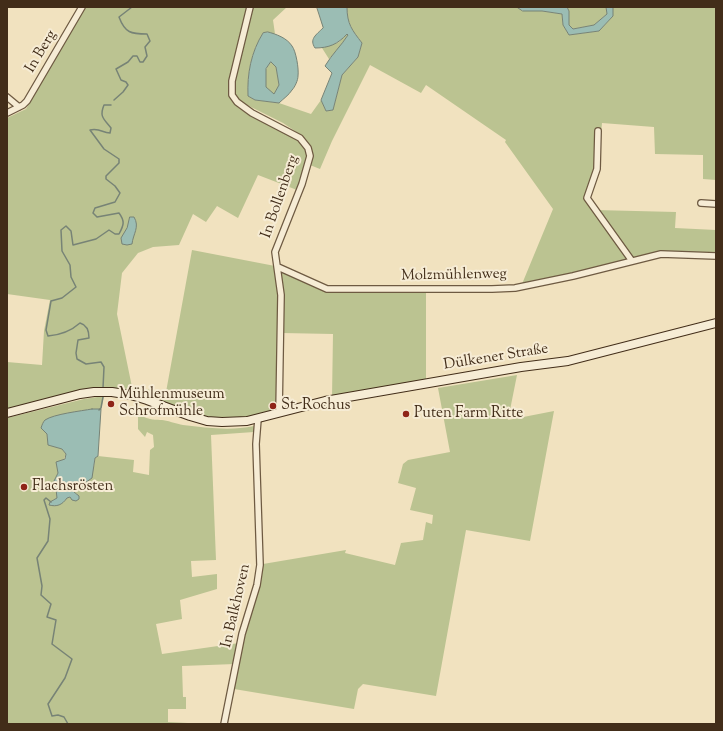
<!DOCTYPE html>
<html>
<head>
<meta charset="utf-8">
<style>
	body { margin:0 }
	#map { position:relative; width:723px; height:731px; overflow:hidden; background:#f1e2bf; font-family:"Sorts Mill Goudy",serif }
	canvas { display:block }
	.frame { position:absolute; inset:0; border:8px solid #422d19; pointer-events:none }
</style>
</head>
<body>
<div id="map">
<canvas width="723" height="731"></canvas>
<div class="frame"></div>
</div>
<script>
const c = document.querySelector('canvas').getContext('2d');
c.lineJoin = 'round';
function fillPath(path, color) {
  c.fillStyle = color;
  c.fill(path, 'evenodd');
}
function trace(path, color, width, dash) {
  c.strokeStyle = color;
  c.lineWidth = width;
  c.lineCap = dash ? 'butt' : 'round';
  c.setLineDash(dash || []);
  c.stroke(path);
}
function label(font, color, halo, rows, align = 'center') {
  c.font = font + ' "Sorts Mill Goudy",serif';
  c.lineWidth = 4;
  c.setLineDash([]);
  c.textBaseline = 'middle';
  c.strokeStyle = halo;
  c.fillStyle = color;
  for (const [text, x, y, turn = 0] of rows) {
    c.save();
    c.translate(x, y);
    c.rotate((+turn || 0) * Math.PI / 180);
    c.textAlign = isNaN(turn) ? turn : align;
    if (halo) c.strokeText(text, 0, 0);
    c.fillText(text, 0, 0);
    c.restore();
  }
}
const green = new Path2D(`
	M 85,7 L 248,7 L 228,86 C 229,89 229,93 230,96 C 240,123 304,127 308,155 C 309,165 301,180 297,190 L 258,175 L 238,218 L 217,206 L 206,222 L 193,214 L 179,245 L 153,247 L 138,253 L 122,273 L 117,314 L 132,387 L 166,392 L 192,250 L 275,266 L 279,295 L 276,406 L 274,410 L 248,419 L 215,420 L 114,389 L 7,410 L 7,362 L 42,365 L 44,331 L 50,300 L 7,294 L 7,118 L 26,109 Z
	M 252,7 L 287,7 L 273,20 L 275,34 L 268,32 L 263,33 C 251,52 247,74 248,96 L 255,100 L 279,103 L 311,114 L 321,100 L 326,111 L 333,110 L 342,75 L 358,57 L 362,43 C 352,30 347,24 347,7 L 517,7 L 523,11 L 542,11 L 562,14 L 563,25 L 569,35 L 599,31 L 613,16 L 613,7 L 716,7 L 716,180 L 703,179 L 703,155 L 655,154 L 654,127 L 602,123 L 598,167 L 588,198 L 595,210 L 676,212 L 675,228 L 716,230 L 716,254 L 661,253 L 548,280 L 522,284 L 553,209 L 505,142 L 506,140 L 426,85 L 421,93 L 370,65 L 332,141 L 320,169 L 310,165 L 312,156 L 309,146 L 301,135 L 283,123 L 239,101 L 234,94 L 233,86 Z
	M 564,7 L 606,7 L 607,14 L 594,25 L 573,29 L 569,25 L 569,11 L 567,7 Z
	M 347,34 L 349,34 L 340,47 L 329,59 L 322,48 L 339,42 Z
	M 271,62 L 276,67 L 279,85 L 274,95 L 266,87 L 266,69 Z
	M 283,271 L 327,290 L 373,293 L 426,293 L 426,379 L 332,397 L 333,334 L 282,333 L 281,273 Z
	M 517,375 L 508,420 L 554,411 L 530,541 L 466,530 L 436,696 L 363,684 L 358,689 L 354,709 L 234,689 L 244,636 L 261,576 L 263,564 L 346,550 L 345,553 L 395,565 L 401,543 L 423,540 L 426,522 L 432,524 L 433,515 L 410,510 L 416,488 L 398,483 L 403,464 L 408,460 L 450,452 L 438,388 Z
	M 104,396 L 101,409 L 92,409 L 60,415 L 47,434 L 49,445 L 62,449 L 66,454 L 58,473 L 53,483 L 56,489 L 58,498 L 53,500 L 70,497 L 77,494 L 74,492 L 73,489 L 76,487 L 82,485 L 94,466 L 95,458 L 98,456 L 134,460 L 133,472 L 149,475 L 150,450 L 154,447 L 153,435 L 147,432 L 145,437 L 138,429 L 138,415 L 143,412 L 146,414 L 144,417 C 155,421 152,419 162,420 C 166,420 177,424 183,425 C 207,428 231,431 254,426 L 254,432 L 211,435 L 216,560 L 191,561 L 192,577 L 217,574 L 217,589 L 180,600 L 182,619 L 156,624 L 162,654 L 239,643 L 235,664 L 182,666 L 183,697 L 186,697 L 186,709 L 168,709 L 168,722 L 208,724 L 7,724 L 7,418 L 84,399 Z`);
const water = new Path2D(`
	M 317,7 L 347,7 C 347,24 352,30 362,43 L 358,57 L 342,75 L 333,110 L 326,111 L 321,100 L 332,73 L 325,66 C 332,54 341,46 348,35 L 347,34 C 338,44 329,48 315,48 C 309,39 316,35 323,28 Z
	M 517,7 L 567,7 L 569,11 L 569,25 L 573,29 L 594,25 L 607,14 L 606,7 L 613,7 L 613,16 L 599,31 L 569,35 L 563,25 L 562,14 L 542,11 L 523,11 Z
	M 268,32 C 276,34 287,38 292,46 C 296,51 299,69 298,76 C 298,80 295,87 292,90 C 289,95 283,99 279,103 L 255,100 L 248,96 C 247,74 251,52 263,33 ZM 271,62 L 276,67 L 279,85 L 274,94 L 266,87 L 266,69 Z
	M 130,217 L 134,217 C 140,227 133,234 132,244 L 127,245 L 122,244 L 121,238 L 127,228 Z
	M 92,409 L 101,409 L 98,456 L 95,458 L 92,478 L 82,485 L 73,489 L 74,492 L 79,496 L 79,499 L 76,501 L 72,500 L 70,497 L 67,498 C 62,505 57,507 49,505 L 50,502 L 57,498 L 56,489 L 53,483 L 58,473 L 56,462 L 65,459 L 66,454 L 62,449 L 48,445 L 47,434 L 41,428 C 42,425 43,422 45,420 C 54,414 81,411 92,409 Z`);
const stream = new Path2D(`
	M 114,100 L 123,92 L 128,85 L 126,82 L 121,80 L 116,69 L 128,62 L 133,56 L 137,56 L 140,62 L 143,62 L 147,56 L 145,47 L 150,41 L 147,34 C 131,34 125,33 119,17 L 132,7
	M 103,388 L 104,367 L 101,362 L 86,364 L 77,359 L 76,353 L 78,340 L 89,338 C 89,331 87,325 80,323 C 71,331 60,335 48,336 L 46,330 L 51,301 L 62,298 L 76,287 L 71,277 L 70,265 L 62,251 L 61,230 L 66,226 L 71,231 L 73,245 L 96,239 L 109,230 L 115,234 L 119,234 C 124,225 125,221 119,213 L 97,217 L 93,213 L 95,208 L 115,202 L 120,193 L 115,186 L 106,179 L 106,176 L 119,163 L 119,159 L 104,149 L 90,130 C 101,128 102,133 110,133 L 111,128 C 104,119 99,117 104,105 L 111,105
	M 99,410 L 101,408 L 103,397
	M 51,502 L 46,498 L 44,500 L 50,519 L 48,541 L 37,558 L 42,586 L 41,595 L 51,604 L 47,617 L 56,620 L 52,644 L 72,659 L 65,678 L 48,704 L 52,716 L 58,715 L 64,717 L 68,724`);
const street = new Path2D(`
	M 250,7 L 232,81 L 232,95 L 237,102 L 252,113 L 300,138 L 308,148 L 310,156 L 302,184 L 275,252 L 281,295 L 279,413
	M 7,97 L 19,107
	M 7,113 L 23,105 L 27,101 L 82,7
	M 598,131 L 597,169 L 587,198 L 632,261
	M 701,203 L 716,204
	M 278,267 L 327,289 L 492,289 L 515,288 L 573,276 L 661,254 L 716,256
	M 224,724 L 242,634 L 257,585 L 260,565 L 256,444 L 258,419`);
const secondary = new Path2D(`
	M 7,413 L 80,394 L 94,392 L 112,392 L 131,395 L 147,400 L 190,416 L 207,421 L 222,422 L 247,421 L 325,401 L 521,367 L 568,361 L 716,323`);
const markers = [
	[111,404,4,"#8f2418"],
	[273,406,4,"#8f2418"],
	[406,414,4,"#8f2418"],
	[24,487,4,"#8f2418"]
];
const streetNames = [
	["In Berg",42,52,-59],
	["In Bollenberg",281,197,-71],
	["Molzmühlenweg",454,276,-1],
	["Dülkener Straße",496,358,-9],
	["In Balkhoven",237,606,-77]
];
const poiNames = [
	["Mühlenmuseum",119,395],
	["Schrofmühle",119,412],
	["St. Rochus",281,406],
	["Puten Farm Ritte",414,414],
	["Flachsrösten",32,487]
];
fillPath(green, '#bbc391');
fillPath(water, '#9bbdb4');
trace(water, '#778376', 1);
trace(stream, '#778376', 1.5);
trace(street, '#6e5a42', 8);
trace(secondary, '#422d19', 10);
trace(street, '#f6ecd5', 5.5);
trace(secondary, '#f6ecd5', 8);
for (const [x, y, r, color] of markers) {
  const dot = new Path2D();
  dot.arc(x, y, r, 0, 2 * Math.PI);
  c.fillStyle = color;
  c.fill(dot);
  trace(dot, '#f6ecd5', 1.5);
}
label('15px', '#422d19', '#f6ecd5', streetNames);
label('15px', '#422d19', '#f6ecd5', poiNames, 'left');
</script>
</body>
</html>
